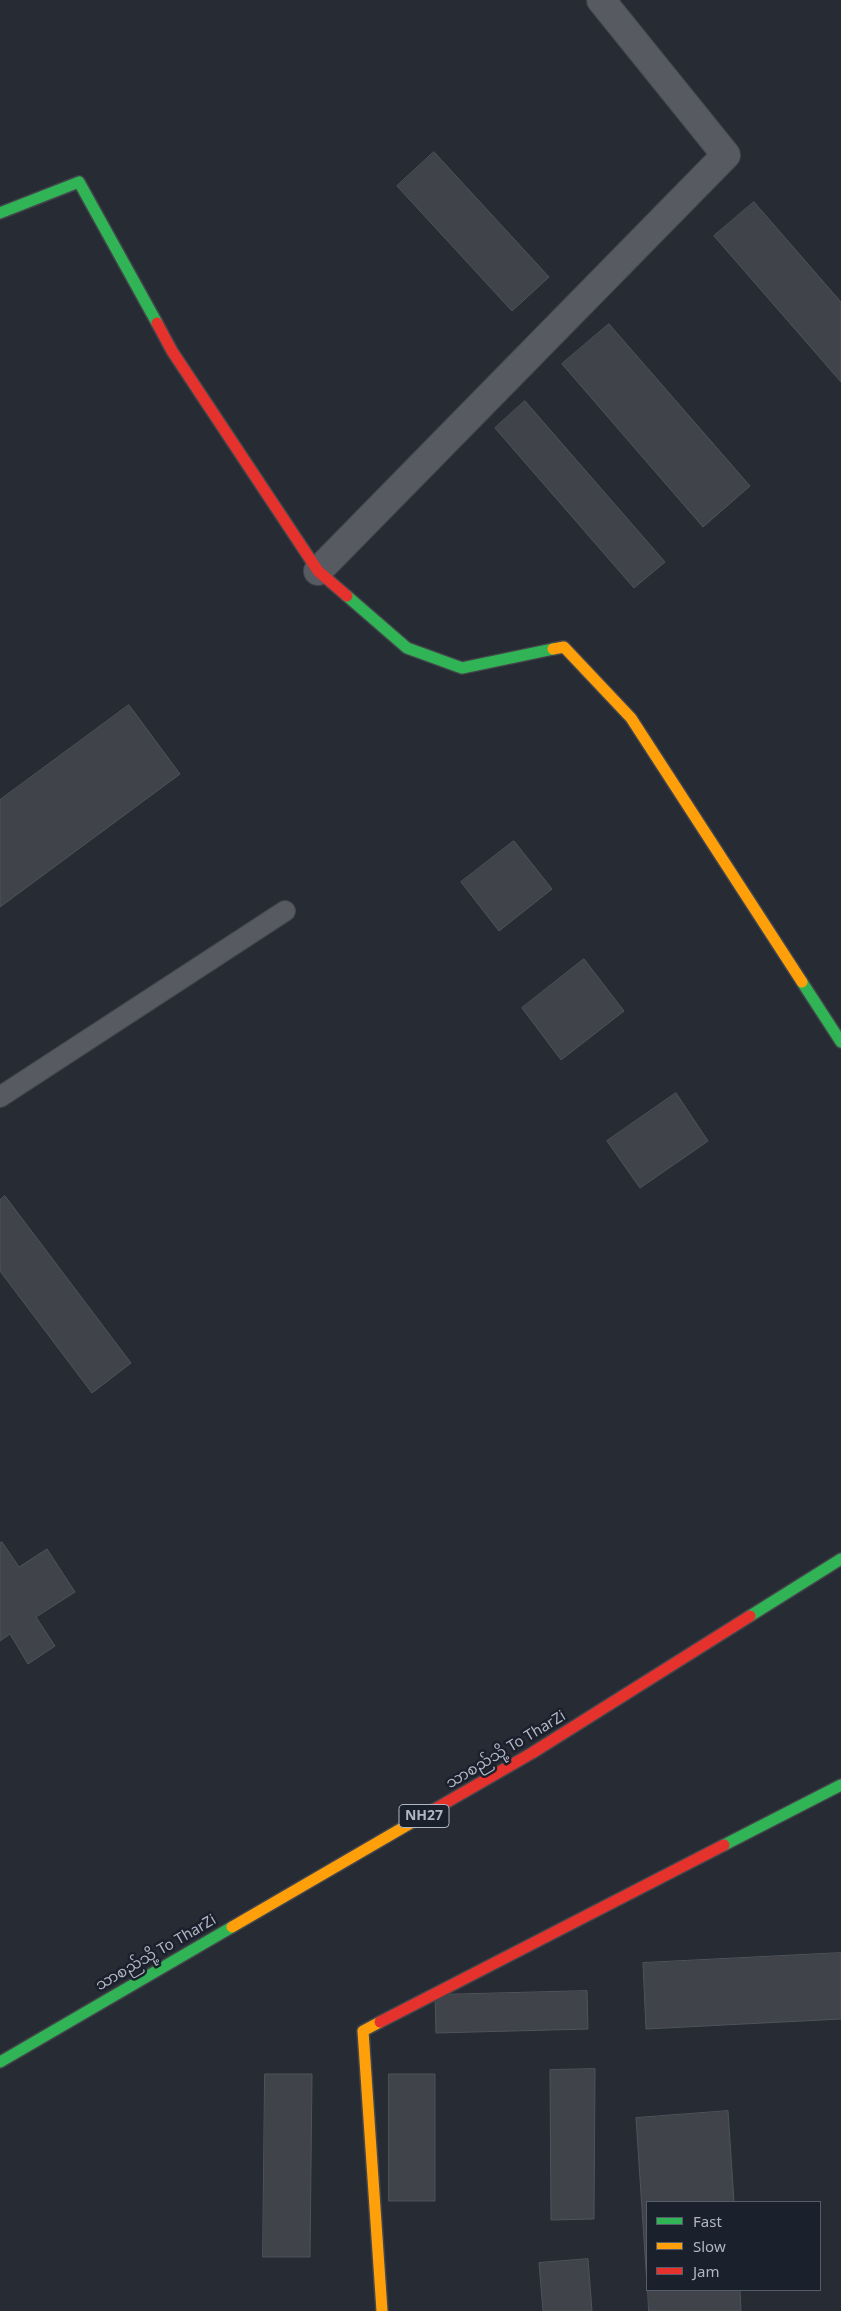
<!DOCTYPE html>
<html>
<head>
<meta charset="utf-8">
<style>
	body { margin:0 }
	#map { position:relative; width:841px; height:2311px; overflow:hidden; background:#272b33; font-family:"Noto Sans",sans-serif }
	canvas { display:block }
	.legend { position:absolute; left:646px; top:2201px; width:175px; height:90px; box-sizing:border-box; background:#1b202d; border:1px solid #575c69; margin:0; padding:6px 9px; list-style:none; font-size:15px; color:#b1b6c4 }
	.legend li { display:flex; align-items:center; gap:10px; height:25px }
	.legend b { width:25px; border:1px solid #575c69 }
</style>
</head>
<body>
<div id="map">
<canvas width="841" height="2311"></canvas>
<ul class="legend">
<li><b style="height:6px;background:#30b455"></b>Fast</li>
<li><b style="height:6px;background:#ff9f0a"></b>Slow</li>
<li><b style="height:6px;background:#e5322d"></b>Jam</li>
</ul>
</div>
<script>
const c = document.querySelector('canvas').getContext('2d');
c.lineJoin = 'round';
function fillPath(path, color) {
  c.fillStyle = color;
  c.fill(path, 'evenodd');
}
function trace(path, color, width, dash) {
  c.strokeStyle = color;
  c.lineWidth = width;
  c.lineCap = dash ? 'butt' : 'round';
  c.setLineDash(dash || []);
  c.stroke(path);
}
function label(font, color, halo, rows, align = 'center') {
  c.font = font + ' "Noto Sans","Noto Sans Myanmar",sans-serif';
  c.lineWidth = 5;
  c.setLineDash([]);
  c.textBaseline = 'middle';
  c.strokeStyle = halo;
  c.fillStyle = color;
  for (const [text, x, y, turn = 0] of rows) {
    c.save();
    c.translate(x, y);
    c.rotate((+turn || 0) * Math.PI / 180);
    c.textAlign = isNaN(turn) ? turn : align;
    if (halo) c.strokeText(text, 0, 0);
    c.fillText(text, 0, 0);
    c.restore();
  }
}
const building = new Path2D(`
	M 434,152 L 549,277 L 512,311 L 397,186 Z
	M 754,202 L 841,302 L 841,382 L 714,236 Z
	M 609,324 L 750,486 L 703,527 L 562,364 Z
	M 525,401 L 665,562 L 634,588 L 495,428 Z
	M 129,705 L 180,774 L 0,907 L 0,800 Z
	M 514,841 L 552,889 L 499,931 L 461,882 Z
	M 584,959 L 624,1011 L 561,1060 L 522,1008 Z
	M 676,1093 L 708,1141 L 640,1188 L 607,1141 Z
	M 5,1196 L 131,1363 L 92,1393 L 0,1271 L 0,1200 Z
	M 2,1542 L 19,1567 L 47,1549 L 75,1592 L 36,1617 L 55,1646 L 28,1664 L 10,1634 L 0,1641 L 0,1543 Z
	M 841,1953 L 841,2019 L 646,2029 L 643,1963 Z
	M 587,1991 L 588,2029 L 436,2033 L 435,1995 Z
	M 595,2069 L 594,2219 L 551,2220 L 550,2070 Z
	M 265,2074 L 312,2074 L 310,2257 L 263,2257 Z
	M 389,2074 L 435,2074 L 435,2201 L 389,2201 Z
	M 728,2111 L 734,2202 L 647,2202 L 647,2285 L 636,2118 Z
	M 588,2259 L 592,2311 L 543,2311 L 539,2263 Z
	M 648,2290 L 740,2290 L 741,2311 L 649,2311 Z`);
const lane = new Path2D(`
	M 0,1097 L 285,911`);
const street = new Path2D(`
	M 318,571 L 726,155 L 601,0`);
const fast = new Path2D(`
	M 0,213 L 79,182 L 157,323
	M 347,596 L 407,648 L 462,668 L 553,649
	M 802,982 L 841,1042
	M 750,1616 L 841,1559
	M 724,1845 L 841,1785
	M 0,2062 L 232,1927`);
const slow = new Path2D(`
	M 553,649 L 564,647 L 631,718 L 802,982
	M 232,1927 L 435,1809
	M 380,2022 L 363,2031 L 382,2311`);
const jam = new Path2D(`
	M 157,323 L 172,351 L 318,571 L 347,596
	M 435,1809 L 532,1753 L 750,1616
	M 380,2022 L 724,1845`);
const shields = [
	[424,1816,50]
];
const shieldNames = [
	["NH27",424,1816]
];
const streetNames = [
	["သာစည်သို့ To TharZi",506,1750,-31],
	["သာစည်သို့ To TharZi",156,1953,-30]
];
fillPath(building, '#40434a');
trace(building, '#4f535b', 1);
trace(lane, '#43464c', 22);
trace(street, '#43464c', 30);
trace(fast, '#43464c', 14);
trace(slow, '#43464c', 14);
trace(jam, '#43464c', 14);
trace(lane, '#575a61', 20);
trace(street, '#575a61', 28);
trace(fast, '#30b455', 11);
trace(slow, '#ff9f0a', 11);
trace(jam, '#e5322d', 11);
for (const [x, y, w] of shields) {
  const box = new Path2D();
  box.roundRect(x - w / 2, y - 11.5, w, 23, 4);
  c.fillStyle = '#1b202d';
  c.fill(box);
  trace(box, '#b1b6c4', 1);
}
label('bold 14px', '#b1b6c4', null, shieldNames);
label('15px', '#b1b6c4', '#1b202d', streetNames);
</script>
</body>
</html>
